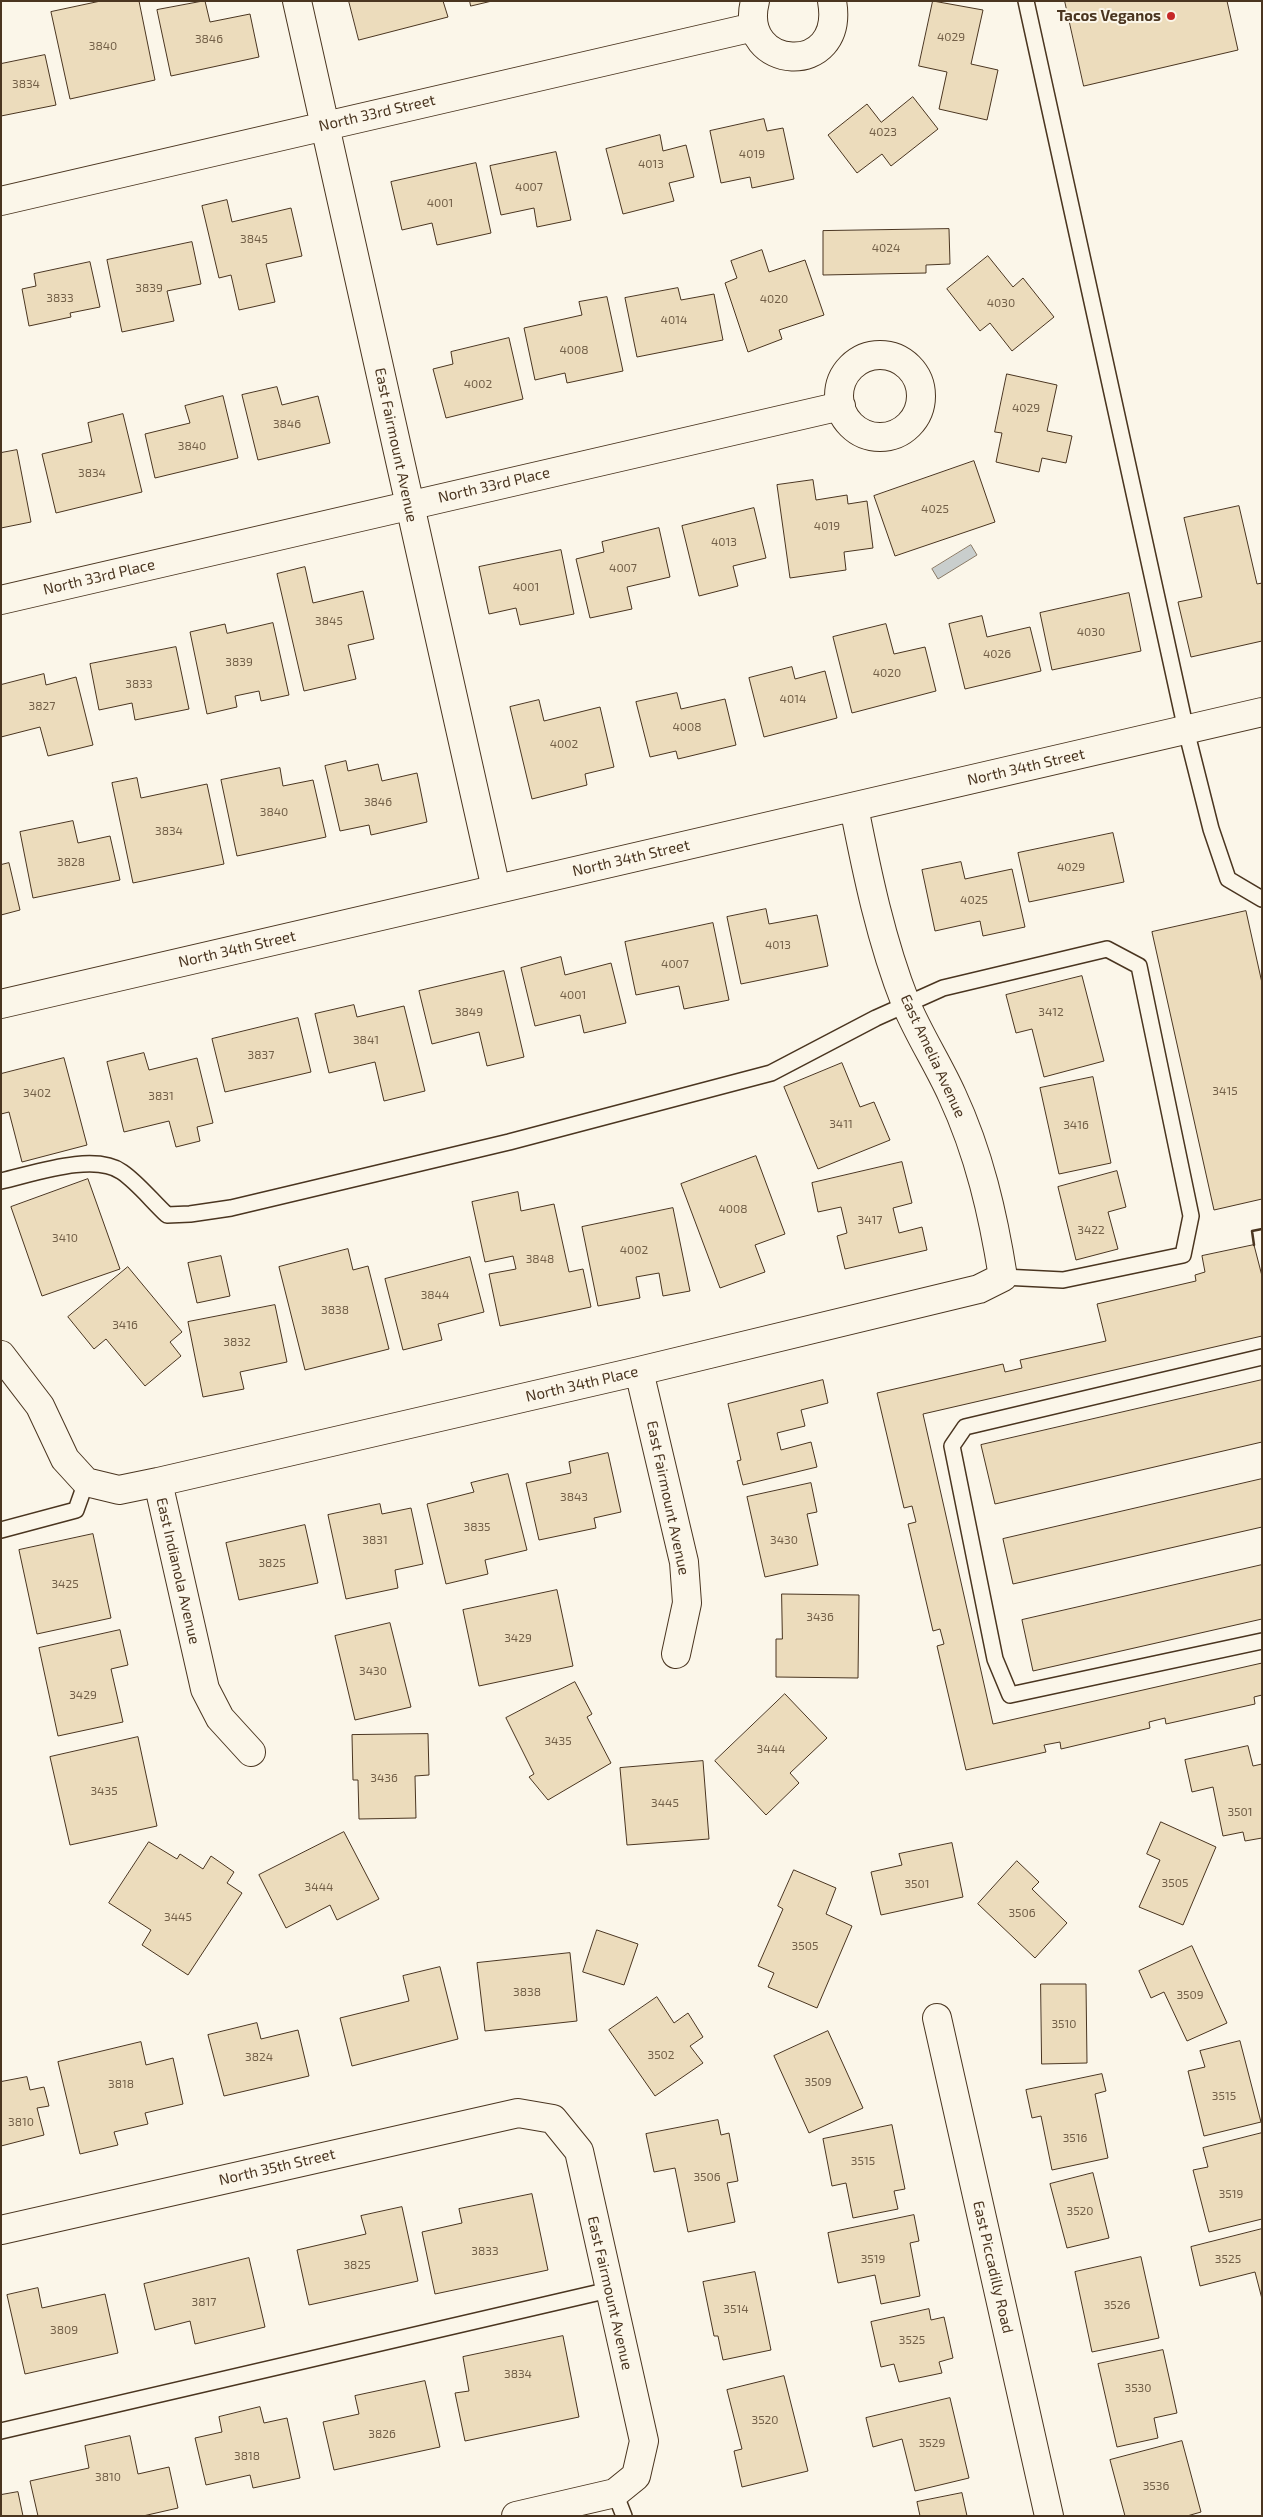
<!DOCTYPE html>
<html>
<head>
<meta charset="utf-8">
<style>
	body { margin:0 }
	#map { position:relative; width:1263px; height:2517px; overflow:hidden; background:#fbf6e9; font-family:"Exo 2",sans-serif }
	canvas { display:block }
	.frame { position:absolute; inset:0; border:2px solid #4a3520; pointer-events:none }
</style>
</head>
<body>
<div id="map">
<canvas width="1263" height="2517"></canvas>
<div class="frame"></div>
</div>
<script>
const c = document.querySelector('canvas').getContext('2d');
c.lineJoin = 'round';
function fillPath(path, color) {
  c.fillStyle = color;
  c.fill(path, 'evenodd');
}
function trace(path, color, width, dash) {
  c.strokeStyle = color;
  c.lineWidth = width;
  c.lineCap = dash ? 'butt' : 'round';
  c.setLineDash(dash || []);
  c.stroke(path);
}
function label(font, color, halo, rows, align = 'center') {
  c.font = font + ' "Exo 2",sans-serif';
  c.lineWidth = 4;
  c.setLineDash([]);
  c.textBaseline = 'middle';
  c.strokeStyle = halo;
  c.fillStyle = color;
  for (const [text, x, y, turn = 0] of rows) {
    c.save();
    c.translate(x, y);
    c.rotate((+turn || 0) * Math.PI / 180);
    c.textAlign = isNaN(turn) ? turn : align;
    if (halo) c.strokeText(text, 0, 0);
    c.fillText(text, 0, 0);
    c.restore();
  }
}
const water = new Path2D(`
	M 971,545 L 977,555 L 938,579 L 932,569 Z`);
const building = new Path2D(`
	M 101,1 L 139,1 L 155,80 L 70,99 L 51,12 Z
	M 205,1 L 210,22 L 250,14 L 259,57 L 171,76 L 157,10 Z
	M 349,1 L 443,1 L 448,17 L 359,40 Z
	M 470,1 L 492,1 L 471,6 Z
	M 933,1 L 983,10 L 971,64 L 998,70 L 987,120 L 939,109 L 947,72 L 919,66 Z
	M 1065,1 L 1227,1 L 1238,50 L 1084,86 Z
	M 45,55 L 56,105 L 1,116 L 1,64 Z
	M 913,97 L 938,129 L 891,166 L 882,154 L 857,173 L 828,135 L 867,104 L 881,122 Z
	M 764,119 L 767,131 L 783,128 L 794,179 L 752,188 L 750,177 L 721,183 L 710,131 Z
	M 660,135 L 663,151 L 686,145 L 694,177 L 669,183 L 674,201 L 623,214 L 606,149 Z
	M 556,152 L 571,220 L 537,227 L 534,208 L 501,215 L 490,166 Z
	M 476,163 L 491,233 L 437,245 L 432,223 L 402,230 L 391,182 Z
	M 227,200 L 232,222 L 291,208 L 302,256 L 266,264 L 275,302 L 239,310 L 231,275 L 219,278 L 202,206 Z
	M 949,229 L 950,264 L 926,265 L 926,273 L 823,275 L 823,231 Z
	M 192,242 L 201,284 L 167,291 L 174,321 L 122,332 L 107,260 Z
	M 762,250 L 769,272 L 805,260 L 824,315 L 779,330 L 782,339 L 748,352 L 725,283 L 737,278 L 731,261 Z
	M 988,256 L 1013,287 L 1023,278 L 1054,317 L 1012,351 L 990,323 L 980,331 L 947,289 Z
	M 90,262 L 100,307 L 70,313 L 71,317 L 29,326 L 22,289 L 36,286 L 34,274 Z
	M 678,288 L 681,300 L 714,294 L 723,340 L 637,357 L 625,298 Z
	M 607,297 L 623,371 L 567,383 L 565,373 L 535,380 L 524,328 L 582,315 L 579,302 Z
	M 509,338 L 523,399 L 446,418 L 433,369 L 453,364 L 451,352 Z
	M 1007,374 L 1057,385 L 1047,431 L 1072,436 L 1066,463 L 1042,458 L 1039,472 L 996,462 L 1002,433 L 995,432 Z
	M 277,387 L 282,405 L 318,396 L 330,443 L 258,460 L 242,395 Z
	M 223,396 L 238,458 L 155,478 L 145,434 L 190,423 L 185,406 Z
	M 123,414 L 142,492 L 56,513 L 42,454 L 92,442 L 88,423 Z
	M 17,450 L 31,522 L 1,528 L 1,453 Z
	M 974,461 L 995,522 L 895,556 L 874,496 Z
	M 813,480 L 816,500 L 847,495 L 848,504 L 867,501 L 873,548 L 844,552 L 846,570 L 790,578 L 777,485 Z
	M 1239,506 L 1257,584 L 1262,583 L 1262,641 L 1191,657 L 1178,602 L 1202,597 L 1184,518 Z
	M 754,508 L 766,558 L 733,566 L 738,586 L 699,596 L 682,526 Z
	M 659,528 L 670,577 L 627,587 L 632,609 L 590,618 L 576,559 L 604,552 L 602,542 Z
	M 561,550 L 574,614 L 520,625 L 516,608 L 489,614 L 479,567 Z
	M 305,567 L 313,603 L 363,591 L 374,639 L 348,645 L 356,679 L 304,691 L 277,574 Z
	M 1129,593 L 1141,651 L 1052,670 L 1040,613 Z
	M 982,616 L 987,637 L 1030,627 L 1041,671 L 965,689 L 949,624 Z
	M 273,623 L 289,695 L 261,701 L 259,691 L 235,696 L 237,707 L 207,714 L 190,632 L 225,624 L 227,633 Z
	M 886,624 L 894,654 L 925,647 L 936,691 L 852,713 L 833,637 Z
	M 176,647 L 189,709 L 135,720 L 132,703 L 99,710 L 90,664 Z
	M 792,667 L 795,679 L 825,671 L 837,718 L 764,737 L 749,678 Z
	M 44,674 L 46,685 L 76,677 L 93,745 L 48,756 L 40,727 L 1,737 L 1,685 Z
	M 677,693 L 681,709 L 725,699 L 736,745 L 678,759 L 676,751 L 650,757 L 636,702 Z
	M 539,700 L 544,721 L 600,707 L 614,767 L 585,774 L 587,785 L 532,799 L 510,707 Z
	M 346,761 L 348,771 L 378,764 L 382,781 L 417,773 L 427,822 L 371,835 L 369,825 L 340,831 L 325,766 Z
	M 280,768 L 283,786 L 313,780 L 326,837 L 237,856 L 221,780 Z
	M 137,778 L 141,798 L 207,784 L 224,864 L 133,883 L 112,783 Z
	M 73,821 L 78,843 L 110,836 L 120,880 L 33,898 L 20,832 Z
	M 1113,833 L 1124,882 L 1029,902 L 1018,853 Z
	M 961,862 L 965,879 L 1012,869 L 1025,927 L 983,936 L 980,921 L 935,931 L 922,870 Z
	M 9,863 L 20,910 L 1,915 L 1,865 Z
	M 766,909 L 769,924 L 817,915 L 828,966 L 741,984 L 727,917 Z
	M 1246,911 L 1262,983 L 1262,1199 L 1214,1210 L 1152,932 Z
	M 713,923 L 729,1000 L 684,1009 L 679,986 L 636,995 L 625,942 Z
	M 561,957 L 565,975 L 611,963 L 626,1023 L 584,1033 L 580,1015 L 535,1026 L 521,968 Z
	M 504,971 L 524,1057 L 487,1066 L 479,1032 L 432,1044 L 419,991 Z
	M 1082,976 L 1104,1061 L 1044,1077 L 1032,1029 L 1016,1033 L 1006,995 Z
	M 354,1005 L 357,1017 L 404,1006 L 425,1091 L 384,1101 L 375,1062 L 329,1073 L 315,1014 Z
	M 298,1018 L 311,1072 L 225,1092 L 212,1039 Z
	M 144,1053 L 149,1070 L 197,1058 L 213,1123 L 197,1127 L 200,1141 L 176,1147 L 169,1121 L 124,1132 L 107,1062 Z
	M 64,1058 L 87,1145 L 22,1162 L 9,1112 L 1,1114 L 1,1074 Z
	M 842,1063 L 860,1107 L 874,1102 L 890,1140 L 818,1169 L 784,1087 Z
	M 1093,1077 L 1111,1163 L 1059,1174 L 1040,1088 Z
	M 756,1156 L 785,1234 L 755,1245 L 765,1272 L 720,1288 L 681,1184 Z
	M 902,1162 L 912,1203 L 893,1208 L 899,1233 L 922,1227 L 927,1250 L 845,1269 L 837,1236 L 847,1233 L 841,1207 L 818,1212 L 812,1183 Z
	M 1117,1171 L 1126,1207 L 1108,1212 L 1118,1249 L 1076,1260 L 1058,1187 Z
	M 88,1179 L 120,1269 L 42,1296 L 11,1207 Z
	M 518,1192 L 521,1211 L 554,1204 L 569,1272 L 583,1269 L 591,1307 L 500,1326 L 489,1274 L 516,1269 L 513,1256 L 485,1262 L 472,1202 Z
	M 673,1208 L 690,1291 L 663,1296 L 659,1273 L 636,1277 L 640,1298 L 598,1306 L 582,1227 Z
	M 1254,1245 L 1262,1276 L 1262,1336 L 923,1414 L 993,1724 L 1262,1663 L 1262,1695 L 1254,1697 L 1255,1704 L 1166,1724 L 1165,1718 L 1149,1722 L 1150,1728 L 1061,1749 L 1060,1742 L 1044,1745 L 1046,1752 L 966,1770 L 937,1646 L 944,1644 L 940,1629 L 933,1631 L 908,1524 L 916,1522 L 912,1506 L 904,1508 L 877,1393 L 1003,1364 L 1005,1372 L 1022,1368 L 1020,1360 L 1106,1341 L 1097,1304 L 1196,1281 L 1195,1275 L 1205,1272 L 1202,1256 Z
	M 348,1249 L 353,1270 L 368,1266 L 389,1349 L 305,1370 L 279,1267 Z
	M 221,1256 L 230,1296 L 197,1303 L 188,1263 Z
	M 470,1257 L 484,1312 L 438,1324 L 442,1340 L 403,1350 L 385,1279 Z
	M 128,1267 L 182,1332 L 170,1342 L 181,1356 L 145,1386 L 106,1339 L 94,1349 L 68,1317 Z
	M 275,1305 L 287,1362 L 240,1372 L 244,1389 L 203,1397 L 188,1322 Z
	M 823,1380 L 828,1403 L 801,1410 L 805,1426 L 777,1433 L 781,1450 L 811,1442 L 817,1467 L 743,1485 L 737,1461 L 741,1460 L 728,1404 Z
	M 1262,1380 L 1262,1442 L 995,1504 L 981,1445 Z
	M 608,1453 L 621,1512 L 594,1518 L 596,1528 L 539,1540 L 526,1483 L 571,1473 L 569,1462 Z
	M 508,1474 L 527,1550 L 485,1560 L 488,1574 L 446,1584 L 427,1504 L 474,1492 L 471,1483 Z
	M 1262,1479 L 1262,1527 L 1013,1584 L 1003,1539 Z
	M 811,1483 L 817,1512 L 807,1514 L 818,1565 L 765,1577 L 747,1497 Z
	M 380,1504 L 382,1514 L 411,1508 L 423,1564 L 395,1570 L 398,1588 L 346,1599 L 328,1515 Z
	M 305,1525 L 318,1583 L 239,1600 L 226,1543 Z
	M 93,1534 L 111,1618 L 37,1634 L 19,1550 Z
	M 1262,1565 L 1262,1619 L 1033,1671 L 1022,1620 Z
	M 557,1590 L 573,1666 L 479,1686 L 463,1610 Z
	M 782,1594 L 859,1595 L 858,1678 L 776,1677 L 776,1639 L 782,1639 Z
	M 390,1623 L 411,1707 L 355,1720 L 335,1636 Z
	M 120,1630 L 128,1665 L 111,1669 L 123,1722 L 58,1736 L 39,1648 Z
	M 575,1682 L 592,1714 L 587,1717 L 611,1763 L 548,1800 L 529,1777 L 534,1774 L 506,1718 Z
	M 785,1694 L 827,1738 L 790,1773 L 799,1783 L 766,1815 L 715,1761 Z
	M 428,1734 L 429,1775 L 415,1776 L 416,1818 L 359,1819 L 358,1780 L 353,1780 L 352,1735 Z
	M 138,1737 L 157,1826 L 70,1845 L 50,1757 Z
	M 1248,1746 L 1253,1766 L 1262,1764 L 1262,1838 L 1245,1841 L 1243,1832 L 1223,1836 L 1213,1787 L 1192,1792 L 1185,1760 Z
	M 703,1761 L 709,1839 L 627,1845 L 620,1768 Z
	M 1161,1822 L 1216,1847 L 1183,1925 L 1139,1907 L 1160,1860 L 1147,1854 Z
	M 344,1832 L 379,1899 L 337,1920 L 330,1905 L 286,1928 L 259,1875 Z
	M 149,1842 L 177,1859 L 180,1854 L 203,1869 L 211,1856 L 234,1872 L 227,1883 L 242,1893 L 188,1975 L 142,1945 L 151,1930 L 109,1903 Z
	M 952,1843 L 963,1897 L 881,1915 L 871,1872 L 902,1865 L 899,1854 Z
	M 1017,1861 L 1039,1882 L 1032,1889 L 1067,1923 L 1035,1958 L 978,1904 Z
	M 794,1870 L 836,1888 L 826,1914 L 852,1926 L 817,2008 L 768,1987 L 774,1973 L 758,1966 L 783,1909 L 778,1906 Z
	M 597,1930 L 638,1944 L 624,1985 L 583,1972 Z
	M 1192,1946 L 1227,2023 L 1187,2041 L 1164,1992 L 1151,1998 L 1139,1971 Z
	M 570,1953 L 577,2021 L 485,2031 L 477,1963 Z
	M 440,1967 L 458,2039 L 352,2066 L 340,2018 L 409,2001 L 403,1976 Z
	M 1041,1984 L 1086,1984 L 1087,2063 L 1042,2064 Z
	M 657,1997 L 674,2023 L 688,2013 L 703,2037 L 690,2046 L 703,2063 L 655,2096 L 609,2030 Z
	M 257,2023 L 261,2039 L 298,2030 L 309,2076 L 224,2096 L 208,2035 Z
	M 828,2031 L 863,2108 L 809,2133 L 774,2056 Z
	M 1240,2041 L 1261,2122 L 1204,2136 L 1188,2071 L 1205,2067 L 1200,2051 Z
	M 141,2042 L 146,2065 L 173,2058 L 183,2104 L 145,2113 L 148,2124 L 114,2132 L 118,2145 L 80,2154 L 58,2062 Z
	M 1102,2074 L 1106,2091 L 1095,2094 L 1108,2158 L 1052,2170 L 1041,2116 L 1032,2118 L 1026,2090 Z
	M 27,2077 L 30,2090 L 44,2087 L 49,2106 L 37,2108 L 44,2135 L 1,2146 L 1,2082 Z
	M 718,2120 L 721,2135 L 729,2133 L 738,2181 L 727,2183 L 735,2222 L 688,2232 L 675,2168 L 654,2172 L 646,2134 Z
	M 892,2125 L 905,2189 L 894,2191 L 898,2209 L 853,2218 L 846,2183 L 832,2186 L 823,2139 Z
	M 1262,2133 L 1262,2219 L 1209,2232 L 1193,2170 L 1208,2167 L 1203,2148 Z
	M 1093,2173 L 1109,2238 L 1067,2248 L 1050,2184 Z
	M 532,2194 L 548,2270 L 435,2294 L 422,2232 L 462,2223 L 459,2209 Z
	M 402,2207 L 418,2281 L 309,2305 L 297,2250 L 366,2234 L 361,2216 Z
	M 914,2215 L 919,2241 L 910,2243 L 920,2296 L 881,2304 L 875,2275 L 838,2283 L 828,2233 Z
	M 1262,2229 L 1262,2299 L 1255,2272 L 1200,2286 L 1191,2247 Z
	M 1141,2257 L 1159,2338 L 1092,2352 L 1075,2272 Z
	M 249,2258 L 265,2327 L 195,2344 L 190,2321 L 155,2330 L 144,2284 Z
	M 755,2272 L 771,2350 L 723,2360 L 718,2336 L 714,2336 L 703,2282 Z
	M 38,2288 L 42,2308 L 105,2294 L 118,2353 L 25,2374 L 7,2295 Z
	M 929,2309 L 931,2320 L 944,2317 L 953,2358 L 939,2362 L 942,2373 L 899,2382 L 894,2364 L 881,2367 L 871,2322 Z
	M 563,2336 L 579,2417 L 465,2441 L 455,2393 L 469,2391 L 463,2357 Z
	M 1163,2350 L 1177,2413 L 1154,2418 L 1158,2438 L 1117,2447 L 1098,2364 Z
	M 784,2376 L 808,2471 L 742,2487 L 734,2451 L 742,2449 L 727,2390 Z
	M 425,2381 L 440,2447 L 334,2470 L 323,2422 L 359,2414 L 355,2396 Z
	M 950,2398 L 969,2478 L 915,2491 L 902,2439 L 873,2447 L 866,2418 Z
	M 260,2407 L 264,2423 L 287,2418 L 300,2478 L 253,2488 L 250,2475 L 206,2485 L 195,2438 L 222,2432 L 219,2417 Z
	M 130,2436 L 138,2474 L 169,2467 L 178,2508 L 143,2516 L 38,2516 L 30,2481 L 89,2468 L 85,2446 Z
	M 1182,2441 L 1201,2512 L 1187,2516 L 1125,2516 L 1110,2460 Z
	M 18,2492 L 23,2516 L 1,2516 L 1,2495 Z
	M 962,2493 L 967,2516 L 920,2516 L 917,2502 Z`);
const service = new Path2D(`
	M 1026,1 L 1186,730 L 1211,829 L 1228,879 L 1262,899
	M 1,1181 C 33,1174 94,1152 122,1172 C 138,1183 152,1201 167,1215 L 190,1214 L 231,1208 L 509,1142 L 771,1073 L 876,1018 L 943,988 L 1107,949 L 1139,966 L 1191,1216 L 1183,1255 L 1063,1280 L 1003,1277
	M 1262,1357 L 965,1427 L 952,1446 L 995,1659 L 1010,1695 L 1262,1641
	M 1,1530 L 76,1510 L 86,1482
	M 1,2431 L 609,2290
	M 615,2493 L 624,2516`);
const minor = new Path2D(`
	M 297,1 L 496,889
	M 755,1 C 737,71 846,79 832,1
	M 1,201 L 754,27
	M839 396a41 41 0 1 1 82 0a41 41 0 1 1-82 0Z
	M 1,600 L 841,406
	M 1,1004 L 1262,712
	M 1,1355 L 40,1406 L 65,1459 L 86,1482 L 119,1490 L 158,1482 L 205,1689 L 220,1718 L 251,1752
	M 639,1371 L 684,1562 L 687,1603 L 676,1654
	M 158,1482 L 639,1371 L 979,1289 L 1003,1277 C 993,1214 979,1153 952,1095 C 938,1064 919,1035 906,1004 C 881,941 867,873 854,807
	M 937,2018 L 1049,2516
	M 1,2230 L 518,2113 L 553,2119 L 579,2151 L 644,2441 L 636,2476 L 615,2493 L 516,2516`);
const wall = new Path2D(`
	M 1254,1245 L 1252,1231 L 1262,1229`);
const markers = [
	[1171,16,5,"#c62828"]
];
const numberNames = [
	["4029",951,37],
	["3846",209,39],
	["3840",103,46],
	["3834",26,84],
	["4023",883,132],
	["4019",752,154],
	["4013",651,164],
	["4007",529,187],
	["4001",440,203],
	["3845",254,239],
	["4024",886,248],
	["3839",149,288],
	["3833",60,298],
	["4020",774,299],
	["4030",1001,303],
	["4014",674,320],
	["4008",574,350],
	["4002",478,384],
	["4029",1026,408],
	["3846",287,424],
	["3840",192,446],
	["3834",92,473],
	["4025",935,509],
	["4019",827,526],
	["4013",724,542],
	["4007",623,568],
	["4001",526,587],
	["3845",329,621],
	["4030",1091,632],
	["4026",997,654],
	["3839",239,662],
	["4020",887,673],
	["3833",139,684],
	["4014",793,699],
	["3827",42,706],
	["4008",687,727],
	["4002",564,744],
	["3846",378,802],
	["3840",274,812],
	["3834",169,831],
	["3828",71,862],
	["4029",1071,867],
	["4025",974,900],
	["4013",778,945],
	["4007",675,964],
	["4001",573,995],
	["3849",469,1012],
	["3412",1051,1012],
	["3841",366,1040],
	["3837",261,1055],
	["3415",1225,1091],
	["3402",37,1093],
	["3831",161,1096],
	["3411",841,1124],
	["3416",1076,1125],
	["4008",733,1209],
	["3417",870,1220],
	["3422",1091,1230],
	["3410",65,1238],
	["4002",634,1250],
	["3848",540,1259],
	["3844",435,1295],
	["3838",335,1310],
	["3416",125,1325],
	["3832",237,1342],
	["3843",574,1497],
	["3835",477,1527],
	["3831",375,1540],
	["3430",784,1540],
	["3825",272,1563],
	["3425",65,1584],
	["3436",820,1617],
	["3429",518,1638],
	["3430",373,1671],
	["3429",83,1695],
	["3435",558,1741],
	["3444",771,1749],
	["3436",384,1778],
	["3435",104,1791],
	["3445",665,1803],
	["3501",1240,1812],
	["3505",1175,1883],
	["3501",917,1884],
	["3444",319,1887],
	["3506",1022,1913],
	["3445",178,1917],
	["3505",805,1946],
	["3838",527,1992],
	["3509",1190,1995],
	["3510",1064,2024],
	["3502",661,2055],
	["3824",259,2057],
	["3509",818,2082],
	["3818",121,2084],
	["3515",1224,2096],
	["3810",21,2122],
	["3516",1075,2138],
	["3515",863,2161],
	["3506",707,2177],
	["3519",1231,2194],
	["3520",1080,2211],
	["3833",485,2251],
	["3519",873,2259],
	["3525",1228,2259],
	["3825",357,2265],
	["3817",204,2302],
	["3526",1117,2305],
	["3514",736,2309],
	["3809",64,2330],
	["3525",912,2340],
	["3834",518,2374],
	["3530",1138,2388],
	["3520",765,2420],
	["3826",382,2434],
	["3529",932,2443],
	["3818",247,2456],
	["3810",108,2477],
	["3536",1156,2486]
];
const poiNames = [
	["Tacos Veganos",1161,16]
];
const streetNames = [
	["North 33rd Street",377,113,-13],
	["East Fairmount Avenue",396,445,78],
	["North 33rd Place",494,485,-13],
	["North 33rd Place",99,577,-13],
	["North 34th Street",1026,767,-13],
	["North 34th Street",631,858,-13],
	["North 34th Street",237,949,-13],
	["East Amelia Avenue",933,1056,65],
	["North 34th Place",582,1384,-13],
	["East Fairmount Avenue",668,1498,78],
	["East Indianola Avenue",178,1571,77],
	["North 35th Street",277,2167,-13],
	["East Piccadilly Road",993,2267,77],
	["East Fairmount Avenue",610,2293,77]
];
fillPath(water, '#c9cecd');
trace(water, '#887966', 1);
fillPath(building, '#ecdcbc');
trace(building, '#4a3520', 1);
trace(service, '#4a3520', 18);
trace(minor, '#4a3520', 30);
trace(service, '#fbf6e9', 15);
trace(minor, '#fbf6e9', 28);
trace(wall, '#4a3520', 2.5);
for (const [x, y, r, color] of markers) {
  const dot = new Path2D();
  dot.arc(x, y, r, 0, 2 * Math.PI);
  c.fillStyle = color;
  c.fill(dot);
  trace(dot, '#fbf6e9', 2);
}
label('12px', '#725f47', null, numberNames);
label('bold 15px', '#4a3520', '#fbf6e9', poiNames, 'right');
label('15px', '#4a3520', '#fbf6e9', streetNames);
</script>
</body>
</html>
